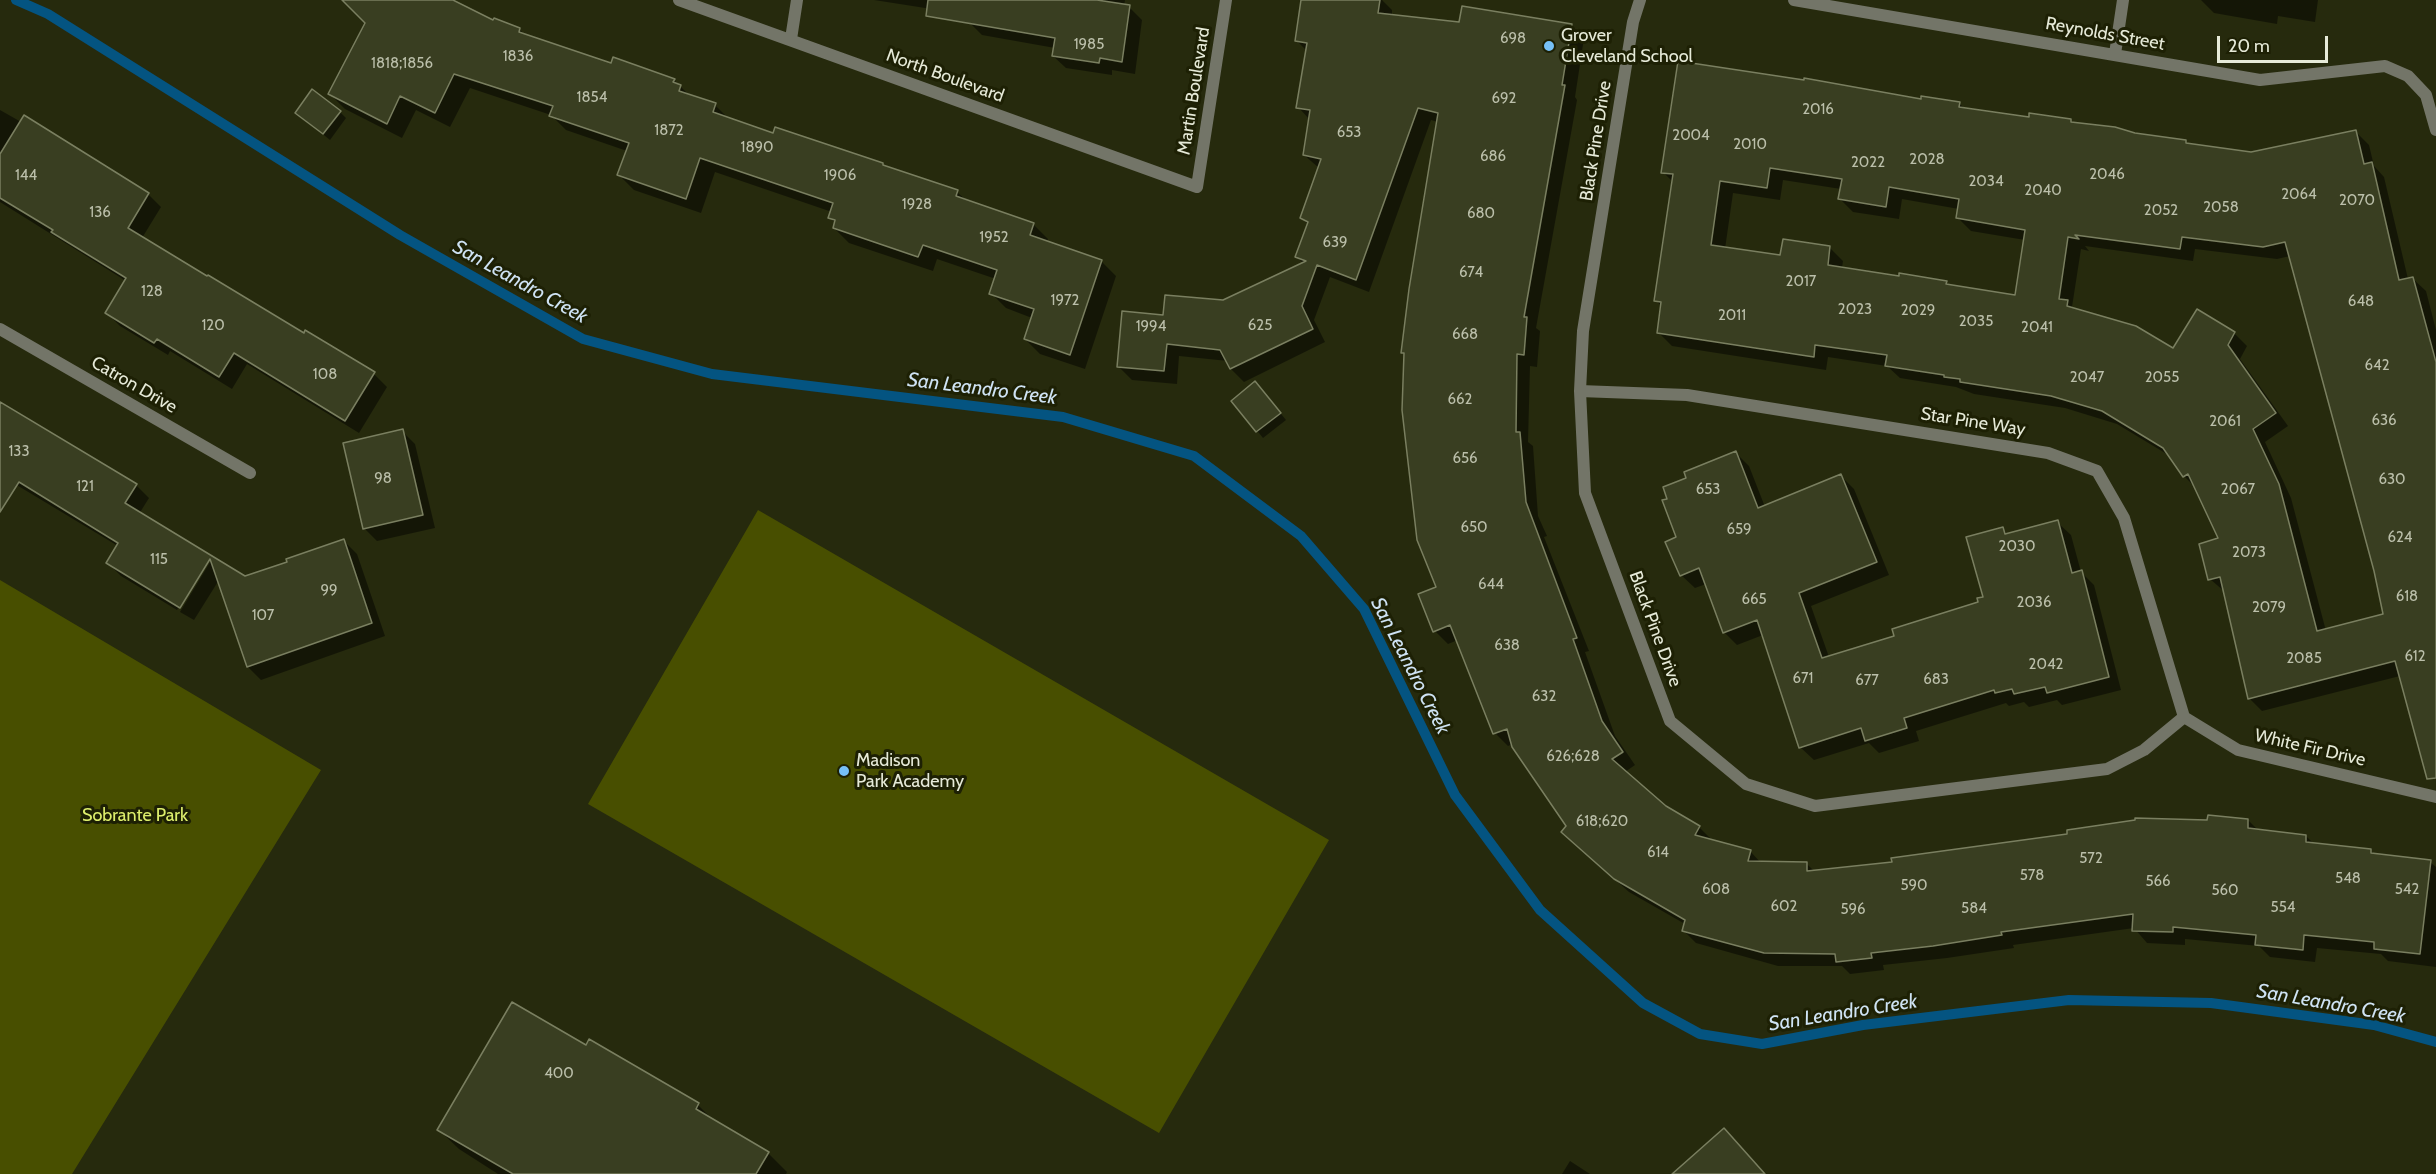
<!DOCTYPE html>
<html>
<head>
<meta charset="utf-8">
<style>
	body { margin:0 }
	#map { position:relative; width:2436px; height:1174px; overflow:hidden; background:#262a0d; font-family:Cabin,sans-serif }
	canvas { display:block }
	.scale { position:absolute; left:2217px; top:36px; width:111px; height:27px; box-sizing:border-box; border:3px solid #e6ead8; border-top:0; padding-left:8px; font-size:18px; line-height:21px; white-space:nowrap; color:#e6ead8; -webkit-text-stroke:4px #1d2004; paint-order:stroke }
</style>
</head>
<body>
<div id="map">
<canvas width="2436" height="1174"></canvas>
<div class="scale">20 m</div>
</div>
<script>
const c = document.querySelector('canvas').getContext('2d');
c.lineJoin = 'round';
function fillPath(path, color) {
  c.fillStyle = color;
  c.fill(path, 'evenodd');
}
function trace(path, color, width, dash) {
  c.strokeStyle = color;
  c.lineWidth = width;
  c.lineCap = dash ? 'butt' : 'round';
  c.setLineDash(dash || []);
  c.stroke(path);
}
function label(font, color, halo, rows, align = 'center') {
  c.font = font + ' Cabin,sans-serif';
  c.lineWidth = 6;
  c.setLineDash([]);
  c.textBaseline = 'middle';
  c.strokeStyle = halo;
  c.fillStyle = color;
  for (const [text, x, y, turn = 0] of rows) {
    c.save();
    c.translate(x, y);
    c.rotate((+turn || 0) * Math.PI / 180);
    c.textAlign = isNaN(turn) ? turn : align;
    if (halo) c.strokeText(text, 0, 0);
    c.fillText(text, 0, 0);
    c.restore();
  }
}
const green = new Path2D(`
	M 758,510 L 1329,840 L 1159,1133 L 588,804 Z
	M 0,580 L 321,770 L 72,1174 L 0,1174 Z`);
const shadow = new Path2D(`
	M 353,0 L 450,0 L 494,22 L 520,30 L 526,36 L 612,65 L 674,80 L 691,97 L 715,105 L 730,120 L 957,192 L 967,201 L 1033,224 L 1048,239 L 1047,242 L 1101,261 L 1116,276 L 1085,369 L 1040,354 L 1025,339 L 1032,318 L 1006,308 L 991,293 L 996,279 L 937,259 L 933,271 L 849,243 L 834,228 L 836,223 L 830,218 L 832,212 L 715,172 L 701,213 L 634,190 L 619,175 L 627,151 L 566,130 L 551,115 L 470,88 L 450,127 L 416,110 L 402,138 L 345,109 L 330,94 L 367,23 Z
	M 874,0 L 1125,0 L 1124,6 L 1129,7 L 1142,20 L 1135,74 L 1112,70 L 1112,75 L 1066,68 L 1053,56 L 1055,48 L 982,35 L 969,22 L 970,15 Z
	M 1303,0 L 1382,0 L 1392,10 L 1392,16 L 1461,24 L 1571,25 L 1584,38 L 1575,97 L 1577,100 L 1536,328 L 1540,331 L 1537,367 L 1530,366 L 1528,442 L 1533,446 L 1538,516 L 1547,536 L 1544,537 L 1589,651 L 1585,652 L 1615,736 L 1635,765 L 1625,772 L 1665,807 L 1699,827 L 1712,840 L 1750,851 L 1761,863 L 1806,863 L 1815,872 L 2209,821 L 2248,820 L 2259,831 L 2306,836 L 2314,844 L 2371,851 L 2375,855 L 2430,862 L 2436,867 L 2436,967 L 2388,961 L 2381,954 L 2317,948 L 2315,962 L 2270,957 L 2259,946 L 2185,939 L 2185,945 L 2147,943 L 2134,928 L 2013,945 L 2014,948 L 1947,958 L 1883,965 L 1884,970 L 1850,974 L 1842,966 L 1778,966 L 1696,943 L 1683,930 L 1685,924 L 1629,892 L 1576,845 L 1568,826 L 1513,744 L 1508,746 L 1495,733 L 1458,640 L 1448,644 L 1435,631 L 1438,588 L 1406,355 L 1403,352 L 1438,122 L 1431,120 L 1369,292 L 1330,277 L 1314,320 L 1325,342 L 1244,382 L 1231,369 L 1228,361 L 1179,356 L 1177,384 L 1132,380 L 1119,367 L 1165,316 L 1224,302 L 1304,264 L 1297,257 L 1309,225 L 1301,218 L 1319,168 L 1304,155 L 1310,120 L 1298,107 L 1307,51 L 1297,41 Z
	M 2201,0 L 2318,0 L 2315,22 L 2278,16 L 2277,24 L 2214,13 Z
	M 1922,101 L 1959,103 L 1965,109 L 2030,119 L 2070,121 L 2073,123 L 2134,135 L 2185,141 L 2189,145 L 2251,153 L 2356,132 L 2369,145 L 2374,166 L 2384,177 L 2408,279 L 2412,278 L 2426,291 L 2436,330 L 2436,751 L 2400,676 L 2262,711 L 2249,698 L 2225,592 L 2210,579 L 2220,539 L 2196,488 L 2184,476 L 2170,456 L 2117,424 L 2065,408 L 1974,394 L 1956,387 L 1900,378 L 1887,366 L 1828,357 L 1826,370 L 1672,346 L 1658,332 L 1662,307 L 1656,300 L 1674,183 L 1663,172 ZM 1783,180 L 1841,189 L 1840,199 L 1853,212 L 1899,219 L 1902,199 L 1959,209 L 1958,218 L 1971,231 L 2025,240 L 2017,297 L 1950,286 L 1946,282 L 1842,268 L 1843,261 L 1830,248 L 1782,257 L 1725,249 L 1733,193 L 1780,200 ZM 2085,246 L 2193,261 L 2195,249 L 2277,259 L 2290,256 L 2375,571 L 2385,616 L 2326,631 L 2291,498 L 2265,442 L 2288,426 L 2240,359 L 2247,346 L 2234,333 L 2173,350 L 2075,309 L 2072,307 L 2081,249 L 2089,251 Z
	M 0,110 L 148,194 L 161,207 L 142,238 L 374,374 L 387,387 L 359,433 L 247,364 L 232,389 L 170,351 L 168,355 L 120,326 L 107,313 L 126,281 L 0,202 Z
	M 340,112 L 346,118 L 330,140 L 297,113 Z
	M 1261,389 L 1286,420 L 1263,438 L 1233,401 Z
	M 0,403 L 136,485 L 149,498 L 139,514 L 244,577 L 344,541 L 357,554 L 385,636 L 261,680 L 248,667 L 219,580 L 194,620 L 180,612 L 212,559 L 209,559 L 177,610 L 121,576 L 108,563 L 118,546 L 0,475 Z
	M 402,431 L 415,444 L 435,528 L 377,541 L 364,528 Z
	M 1736,453 L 1749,466 L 1765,507 L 1841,476 L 1854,489 L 1889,575 L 1811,606 L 1829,657 L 1896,637 L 1980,603 L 1984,598 L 2002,529 L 2008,535 L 2057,522 L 2071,535 L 2081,572 L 2094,585 L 2121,690 L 2062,705 L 2057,700 L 2029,707 L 2024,702 L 2009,706 L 2006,703 L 1916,731 L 1919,741 L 1879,753 L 1869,743 L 1814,760 L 1800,747 L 1763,635 L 1737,645 L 1724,632 L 1706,584 L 1695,588 L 1681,575 L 1678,538 L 1669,500 L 1688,479 Z
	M 586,1047 L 698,1105 L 715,1122 L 768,1153 L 787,1172 L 786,1174 L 498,1174 L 459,1149 L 439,1130 Z
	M 1570,1161 L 1590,1174 L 1562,1174 Z`);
const stream = new Path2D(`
	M 16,0 L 48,14 L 400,235 L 583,339 L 712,374 L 1063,417 L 1194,456 L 1301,536 L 1364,609 L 1455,795 L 1540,910 L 1643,1003 L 1700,1034 L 1762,1044 L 1863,1025 L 2069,1000 L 2211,1003 L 2374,1025 L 2436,1042`);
const building = new Path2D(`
	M 342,0 L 453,0 L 493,20 L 494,18 L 520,28 L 519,32 L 611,63 L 613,57 L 675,79 L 673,82 L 681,85 L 679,91 L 716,103 L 713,112 L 773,133 L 775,127 L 883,163 L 883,165 L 958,190 L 956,196 L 1034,223 L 1030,235 L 1102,260 L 1070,355 L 1024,339 L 1034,309 L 989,294 L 997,270 L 923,245 L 918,257 L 833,228 L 835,220 L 828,218 L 833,203 L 700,158 L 686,199 L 617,175 L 629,143 L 549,116 L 553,106 L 454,74 L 435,113 L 400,96 L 387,124 L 328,94 L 365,23 Z
	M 928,0 L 1097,0 L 1130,5 L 1122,62 L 1100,58 L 1099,63 L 1052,56 L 1055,38 L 926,16 Z
	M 1301,0 L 1380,0 L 1378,13 L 1459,22 L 1462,6 L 1572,24 L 1562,85 L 1565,85 L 1524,317 L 1527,317 L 1524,355 L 1517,354 L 1516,432 L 1520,432 L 1526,502 L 1577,638 L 1573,639 L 1602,721 L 1623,752 L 1612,759 L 1666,806 L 1700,826 L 1695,835 L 1751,850 L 1748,861 L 1807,862 L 1807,871 L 1892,862 L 1891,858 L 2067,834 L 2067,830 L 2135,820 L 2135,818 L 2207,820 L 2208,815 L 2248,819 L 2248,828 L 2306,835 L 2306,842 L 2371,849 L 2371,853 L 2431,860 L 2420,954 L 2374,949 L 2374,942 L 2304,935 L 2303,950 L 2255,945 L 2256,935 L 2173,927 L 2173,932 L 2132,931 L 2133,914 L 2001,932 L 2002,935 L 1933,946 L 1871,953 L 1872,958 L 1836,962 L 1835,954 L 1764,953 L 1682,931 L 1685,920 L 1614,879 L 1561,832 L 1566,826 L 1512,747 L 1507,729 L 1493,734 L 1450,625 L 1433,632 L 1418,594 L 1436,587 L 1417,540 L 1402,410 L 1404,353 L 1401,353 L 1409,289 L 1438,113 L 1418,108 L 1356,280 L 1317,265 L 1302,306 L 1313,329 L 1230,369 L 1220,350 L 1167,344 L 1164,371 L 1117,367 L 1122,311 L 1163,315 L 1165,295 L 1223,300 L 1306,261 L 1295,257 L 1308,222 L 1300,218 L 1321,159 L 1303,155 L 1310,110 L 1296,108 L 1307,43 L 1295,41 Z
	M 1678,61 L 1804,80 L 1804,78 L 1921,99 L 1921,96 L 1960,102 L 1959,107 L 2029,117 L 2029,113 L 2071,119 L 2071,122 L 2115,127 L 2135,133 L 2186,140 L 2186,143 L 2251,152 L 2356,130 L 2364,164 L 2372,162 L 2399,280 L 2413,277 L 2436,362 L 2436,778 L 2427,779 L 2395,661 L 2248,699 L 2220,577 L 2208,580 L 2199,544 L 2218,538 L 2188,474 L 2183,477 L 2163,448 L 2102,411 L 2051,396 L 1960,382 L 1960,379 L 1944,377 L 1944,375 L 1885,366 L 1887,355 L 1815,345 L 1814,357 L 1657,333 L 1661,302 L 1654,301 L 1673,174 L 1661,173 ZM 1770,168 L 1842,179 L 1838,199 L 1886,207 L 1889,187 L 1959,199 L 1956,218 L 2025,230 L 2015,295 L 1946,284 L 1947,281 L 1899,273 L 1899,276 L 1828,265 L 1830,246 L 1783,239 L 1780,255 L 1711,245 L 1720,181 L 1767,188 ZM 2075,235 L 2180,249 L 2182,237 L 2263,247 L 2285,242 L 2374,571 L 2383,614 L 2317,631 L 2279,484 L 2253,429 L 2276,413 L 2228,345 L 2235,332 L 2197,309 L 2173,348 L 2136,326 L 2067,306 L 2068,300 L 2059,299 L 2068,237 L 2079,239 Z
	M 312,89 L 341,111 L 323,134 L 295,113 Z
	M 24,115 L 149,193 L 128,228 L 207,276 L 208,275 L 304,333 L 305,330 L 375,372 L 345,421 L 234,353 L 219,377 L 157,339 L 154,343 L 105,313 L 126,278 L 51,232 L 53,230 L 0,198 L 0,154 Z
	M 1255,381 L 1281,413 L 1256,432 L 1231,401 Z
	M 0,402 L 137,484 L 125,503 L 245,576 L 287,562 L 286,559 L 344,539 L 372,623 L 247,667 L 210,559 L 180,608 L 106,563 L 118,543 L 19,482 L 0,512 Z
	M 403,429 L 423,515 L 363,529 L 343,443 Z
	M 1736,451 L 1758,508 L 1841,474 L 1877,562 L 1799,593 L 1822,658 L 1894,636 L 1892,629 L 1978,602 L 1977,598 L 1983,597 L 1966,537 L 2003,527 L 2005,534 L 2058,520 L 2072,573 L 2082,570 L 2109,677 L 2047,693 L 2045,687 L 2014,694 L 2012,689 L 1995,693 L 1994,690 L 1904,718 L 1907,728 L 1865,741 L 1861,728 L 1799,748 L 1757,620 L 1723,633 L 1699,568 L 1680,576 L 1665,542 L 1676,537 L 1662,500 L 1667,499 L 1663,487 L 1686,478 L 1684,472 Z
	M 512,1002 L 586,1045 L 589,1039 L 699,1103 L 696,1109 L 769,1152 L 756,1174 L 513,1174 L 437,1130 Z
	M 1724,1128 L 1765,1174 L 1672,1174 Z`);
const street = new Path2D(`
	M 679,0 L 1197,187 L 1226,0
	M 1640,0 L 1633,22 L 1583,331 L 1580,391 L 1585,493 L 1670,721 L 1746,784 L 1815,806 L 2107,769 L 2144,750 L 2184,717
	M 1794,0 L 2260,80 L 2385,66 L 2408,76 L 2426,95 L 2436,130
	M 791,39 L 797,0
	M 2115,54 L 2123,0
	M 0,329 L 250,473
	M 1580,391 L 1687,395 L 2048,453 L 2097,471 L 2124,518 L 2184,717
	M 2184,717 L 2238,750 L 2436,797`);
const markers = [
	[1549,46,6,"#76c0f7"],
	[844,771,6,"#76c0f7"]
];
const numberNames = [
	["698",1513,39],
	["1985",1089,45],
	["1836",518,57],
	["1818;1856",402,64],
	["1854",592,98],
	["692",1504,99],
	["2016",1818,110],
	["1872",669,131],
	["653",1349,133],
	["2004",1691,136],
	["2010",1750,145],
	["1890",757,148],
	["686",1493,157],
	["2028",1927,160],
	["2022",1868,163],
	["2046",2107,175],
	["144",26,176],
	["1906",840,176],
	["2034",1986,182],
	["2040",2043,191],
	["2064",2299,195],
	["2070",2357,201],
	["1928",917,205],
	["2058",2221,208],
	["2052",2161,211],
	["136",100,213],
	["680",1481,214],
	["1952",994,238],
	["639",1335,243],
	["674",1471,273],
	["2017",1801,282],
	["128",152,292],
	["1972",1065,301],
	["648",2361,302],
	["2023",1855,310],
	["2029",1918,311],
	["2011",1732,316],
	["2035",1976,322],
	["120",213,326],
	["625",1260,326],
	["1994",1151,327],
	["2041",2037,328],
	["668",1465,335],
	["642",2377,366],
	["108",325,375],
	["2047",2087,378],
	["2055",2162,378],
	["662",1460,400],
	["636",2384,421],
	["2061",2225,422],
	["133",19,452],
	["656",1465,459],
	["98",383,479],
	["630",2392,480],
	["121",85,487],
	["653",1708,490],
	["2067",2238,490],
	["650",1474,528],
	["659",1739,530],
	["624",2400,538],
	["2030",2017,547],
	["2073",2249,553],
	["115",159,560],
	["644",1491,585],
	["99",329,591],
	["618",2407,597],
	["665",1754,600],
	["2036",2034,603],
	["2079",2269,608],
	["107",263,616],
	["638",1507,646],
	["612",2415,657],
	["2085",2304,659],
	["2042",2046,665],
	["671",1803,679],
	["683",1936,680],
	["677",1867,681],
	["632",1544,697],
	["626;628",1573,757],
	["618;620",1602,822],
	["614",1658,853],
	["572",2091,859],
	["578",2032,876],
	["548",2348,879],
	["566",2158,882],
	["590",1914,886],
	["608",1716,890],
	["542",2407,890],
	["560",2225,891],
	["602",1784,907],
	["554",2283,908],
	["584",1974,909],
	["596",1853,910],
	["400",559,1074]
];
const streetNames = [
	["Reynolds Street",2105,34,10],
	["North Boulevard",945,76,20],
	["Martin Boulevard",1194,91,-81],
	["Black Pine Drive",1596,141,-81],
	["Catron Drive",134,385,30],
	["Star Pine Way",1973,422,9],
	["Black Pine Drive",1655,629,70],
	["White Fir Drive",2310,748,13]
];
const poiNames = [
	["Grover",1561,36],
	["Cleveland School",1561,57],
	["Madison",856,761],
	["Park Academy",856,782]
];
const parkNames = [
	["Sobrante Park",135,816]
];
const waterNames = [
	["San Leandro Creek",520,282,29],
	["San Leandro Creek",982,389,7],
	["San Leandro Creek",1410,666,63],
	["San Leandro Creek",2331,1004,10],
	["San Leandro Creek",1843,1013,-9]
];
fillPath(green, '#484f00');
fillPath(shadow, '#0007');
trace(stream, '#045481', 10);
fillPath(building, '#393e21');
trace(building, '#7a7f60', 1.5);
trace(street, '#737568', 12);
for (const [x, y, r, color] of markers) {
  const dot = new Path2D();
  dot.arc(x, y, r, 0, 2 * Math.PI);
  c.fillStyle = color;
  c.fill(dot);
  trace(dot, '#1d2004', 2);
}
label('15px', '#bbbfaa', null, numberNames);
label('18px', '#e6ead8', '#1d2004', streetNames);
label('18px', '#e6ead8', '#1d2004', poiNames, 'left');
label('18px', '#ddee6c', '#1d2004', parkNames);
label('italic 20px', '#cfe3f4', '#1d2004', waterNames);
</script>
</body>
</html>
